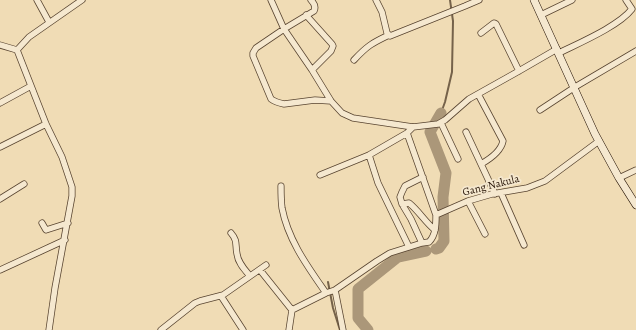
<!DOCTYPE html>
<html>
<head>
<meta charset="utf-8">
<style>
	body { margin:0 }
	canvas { display:block; background:#f0dcb5 }
</style>
</head>
<body>
<canvas width="636" height="330"></canvas>
<script>
const c = document.querySelector('canvas').getContext('2d');
c.lineJoin = 'round';
function trace(path, color, width, dash) {
  c.strokeStyle = color;
  c.lineWidth = width;
  c.lineCap = dash ? 'butt' : 'round';
  c.setLineDash(dash || []);
  c.stroke(path);
}
function label(font, color, halo, rows, align = 'center') {
  c.font = font + ' Alegreya,serif';
  c.lineWidth = 3.5;
  c.setLineDash([]);
  c.textBaseline = 'middle';
  c.strokeStyle = halo;
  c.fillStyle = color;
  for (const [text, x, y, turn = 0] of rows) {
    c.save();
    c.translate(x, y);
    c.rotate((+turn || 0) * Math.PI / 180);
    c.textAlign = isNaN(turn) ? turn : align;
    if (halo) c.strokeText(text, 0, 0);
    c.fillText(text, 0, 0);
    c.restore();
  }
}
const stream = new Path2D(`
	M 441,113 L 445,102 L 452,72 L 453,21 L 450,0
	M 328,282 L 333,308 L 340,330`);
const river = new Path2D(`
	M 436,249 L 439,248 L 444,241 L 443,197 L 446,173 L 430,132 L 441,113
	M 368,330 L 358,318 L 358,289 L 398,257 L 426,251`);
const street = new Path2D(`
	M 37,0 L 49,22
	M 271,0 L 284,29 L 312,70 L 331,101 L 342,113 L 353,118 L 413,127 L 438,124 L 445,120 L 469,99 L 519,71 L 557,49
	M 311,0 C 314,3 316,7 314,11 L 284,29 L 256,48 L 253,53 L 253,56 L 271,99 C 275,102 279,103 284,104 L 315,100 L 331,101
	M 376,0 L 382,12 L 387,33 L 390,36 L 465,6 L 479,0
	M 306,15 L 332,44 L 333,46 L 331,51 L 312,70
	M 541,15 L 572,0
	M 481,33 L 494,23 L 496,24 L 519,71
	M 0,45 L 17,50
	M 17,50 L 46,124 L 62,157 L 72,187 L 72,196 L 55,288 L 49,330
	M 17,50 L 29,37 L 82,0
	M 559,53 C 579,43 619,26 632,9 L 626,0
	M 354,60 C 367,46 372,43 389,35
	M 478,94 L 503,141 C 501,151 490,159 481,164
	M 0,103 L 31,86
	M 540,110 L 575,87 L 636,51
	M 441,123 L 458,159
	M 466,132 L 495,194
	M 407,133 L 436,215
	M 0,147 L 46,124
	M 369,155 L 378,183 L 409,247
	M 320,175 L 369,155 L 407,133 L 413,127
	M 619,178 L 636,170
	M 281,186 C 281,193 281,201 282,208 C 288,240 308,267 326,293
	M 501,193 L 524,245
	M 0,199 L 24,184
	M 468,201 L 485,234
	M 402,204 L 409,203 C 419,211 425,222 435,230
	M 42,223 L 46,230 L 68,223
	M 231,233 C 238,241 235,245 237,254 C 238,263 245,270 250,276
	M 422,243 L 411,219 L 402,204 L 400,197 L 402,192 L 405,186 L 423,177
	M 0,270 L 65,240
	M 260,270 L 292,310
	M 335,290 L 343,330
	M 221,296 L 243,330
	M 161,330 L 195,303 L 200,301 L 223,295 L 266,265
	M 289,330 L 292,310 L 326,293 L 335,290 L 377,261 L 390,253 L 422,243 L 429,242 C 436,235 436,224 436,215 L 468,201 L 492,194 L 527,188 L 545,181 L 599,141`);
const secondary = new Path2D(`
	M 534,0 L 595,134 L 619,178 L 636,205`);
const streetNames = [
	["Gang Nakula",491,186,-14]
];
trace(stream, '#75624a', 2);
trace(river, '#ab9779', 11);
trace(street, '#584430', 7);
trace(secondary, '#251204', 8);
trace(street, '#f5e8cf', 5.5);
trace(secondary, '#f5e8cf', 7);
label('11px', '#251204', '#f5e8cf', streetNames);
</script>
</body>
</html>
